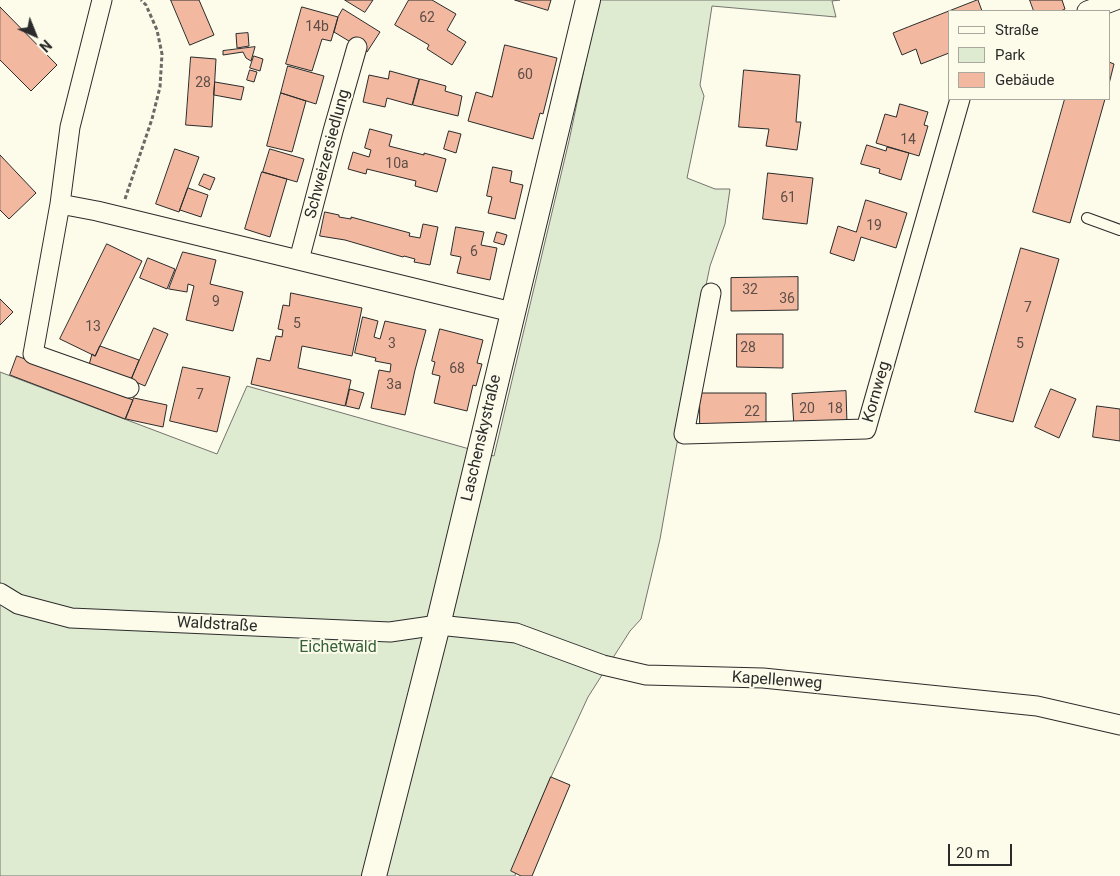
<!DOCTYPE html>
<html>
<head>
<meta charset="utf-8">
<style>
	body { margin:0 }
	#map { position:relative; width:1120px; height:876px; overflow:hidden; background:#fdfbea; font-family:Roboto,sans-serif }
	canvas { display:block }
	.legend { position:absolute; left:948px; top:10px; width:162px; height:90px; box-sizing:border-box; background:#fdfbea; border:1px solid #a9a89e; margin:0; padding:6px 9px; list-style:none; font-size:15px; color:#2b2b2b }
	.legend li { display:flex; align-items:center; gap:10px; height:25px }
	.legend b { width:25px; border:1px solid #a9a89e }
	.north { position:absolute; left:10px; top:10px; width:50px; height:50px; -webkit-text-stroke:4px #fdfbea; paint-order:stroke; rotate:136deg; font-size:14px; font-weight:700; line-height:20px; text-align:center; color:#2b2b2b }
	.north::after { content:''; display:block; margin:auto; width:18px; height:22px; background:#2b2b2b; clip-path:polygon(50% 0,100% 100%,50% 72%,0 100%) }
	.scale { position:absolute; left:948px; top:844px; width:64px; height:22px; box-sizing:border-box; border:2px solid #2b2b2b; border-top:0; padding-left:6px; font-size:15px; line-height:18px; white-space:nowrap; color:#2b2b2b; -webkit-text-stroke:4px #fdfbea; paint-order:stroke }
</style>
</head>
<body>
<div id="map">
<canvas width="1120" height="876"></canvas>
<ul class="legend">
<li><b style="height:6px;background:#fdfbea"></b>Straße</li>
<li><b style="height:14px;background:#deebd1"></b>Park</li>
<li><b style="height:14px;background:#f2b8a0"></b>Gebäude</li>
</ul>
<div class="north">N</div>
<div class="scale">20 m</div>
</div>
<script>
const c = document.querySelector('canvas').getContext('2d');
c.lineJoin = 'round';
function fillPath(path, color) {
  c.fillStyle = color;
  c.fill(path, 'evenodd');
}
function trace(path, color, width, dash) {
  c.strokeStyle = color;
  c.lineWidth = width;
  c.lineCap = dash ? 'butt' : 'round';
  c.setLineDash(dash || []);
  c.stroke(path);
}
function label(font, color, halo, rows, align = 'center') {
  c.font = font + ' Roboto,sans-serif';
  c.lineWidth = 4;
  c.setLineDash([]);
  c.textBaseline = 'middle';
  c.strokeStyle = halo;
  c.fillStyle = color;
  for (const [text, x, y, turn = 0] of rows) {
    c.save();
    c.translate(x, y);
    c.rotate((+turn || 0) * Math.PI / 180);
    c.textAlign = isNaN(turn) ? turn : align;
    if (halo) c.strokeText(text, 0, 0);
    c.fillText(text, 0, 0);
    c.restore();
  }
}
const green = new Path2D(`
	M 599,0 L 840,0 L 832,1 L 836,17 L 712,6 L 700,85 L 704,96 L 687,178 L 715,189 L 730,189 L 725,224 L 710,266 L 699,319 L 660,539 L 641,619 L 630,631 L 588,697 L 551,777 L 521,847 L 515,876 L 0,876 L 0,372 L 217,454 L 247,386 L 494,456 L 569,141 Z`);
const building = new Path2D(`
	M 171,0 L 199,0 L 214,35 L 190,45 Z
	M 345,0 L 373,0 L 365,12 Z
	M 409,0 L 432,0 L 456,14 L 447,30 L 466,42 L 452,65 L 427,49 L 429,45 L 395,25 Z
	M 515,0 L 551,0 L 548,10 Z
	M 978,0 L 982,11 L 949,11 L 949,53 L 921,64 L 916,49 L 902,55 L 893,33 L 908,27 Z
	M 1030,0 L 1062,0 L 1065,9 L 1061,11 L 1034,11 Z
	M 0,7 L 57,65 L 31,91 L 0,60 Z
	M 302,7 L 338,17 L 331,41 L 322,39 L 312,71 L 286,64 Z
	M 343,9 L 380,32 L 367,52 L 334,32 L 338,17 Z
	M 248,33 L 249,46 L 237,48 L 236,34 Z
	M 505,45 L 557,58 L 543,114 L 540,113 L 533,139 L 468,121 L 476,92 L 492,97 Z
	M 255,47 L 251,61 L 246,58 L 243,52 L 223,55 L 223,51 Z
	M 254,56 L 263,59 L 260,71 L 250,68 Z
	M 191,57 L 216,59 L 212,127 L 186,125 Z
	M 1109,62 L 1114,64 L 1109,84 Z
	M 288,66 L 324,76 L 316,104 L 281,93 Z
	M 250,70 L 257,72 L 254,82 L 247,80 Z
	M 744,70 L 800,75 L 796,122 L 801,122 L 797,150 L 766,146 L 769,129 L 739,127 Z
	M 390,71 L 419,79 L 412,105 L 387,98 L 385,107 L 363,102 L 369,75 L 388,79 Z
	M 420,79 L 446,86 L 445,91 L 462,96 L 458,116 L 413,105 Z
	M 215,82 L 244,87 L 241,100 L 214,95 Z
	M 281,93 L 306,101 L 292,152 L 267,146 Z
	M 1065,99 L 1105,99 L 1070,223 L 1033,212 Z
	M 900,104 L 928,112 L 924,125 L 928,126 L 919,156 L 876,143 L 885,114 L 896,117 Z
	M 370,129 L 392,135 L 389,146 L 424,155 L 424,153 L 446,159 L 437,192 L 415,186 L 416,181 L 367,169 L 366,174 L 348,169 L 353,152 L 369,157 L 371,150 L 365,148 Z
	M 449,131 L 461,134 L 456,153 L 444,149 Z
	M 867,145 L 886,151 L 887,147 L 909,153 L 901,180 L 879,173 L 880,169 L 861,164 Z
	M 175,149 L 199,157 L 179,212 L 156,204 Z
	M 270,149 L 304,159 L 297,182 L 263,172 Z
	M 0,155 L 36,193 L 9,219 L 0,210 Z
	M 493,167 L 512,171 L 510,182 L 523,185 L 515,219 L 488,213 L 492,197 L 487,196 Z
	M 262,172 L 287,179 L 270,237 L 245,229 Z
	M 768,173 L 813,178 L 807,224 L 763,219 Z
	M 204,174 L 215,178 L 210,190 L 199,185 Z
	M 188,188 L 208,195 L 201,217 L 180,210 Z
	M 866,200 L 907,213 L 896,248 L 861,237 L 854,261 L 830,253 L 838,226 L 856,232 Z
	M 325,212 L 339,215 L 339,217 L 351,219 L 351,217 L 410,233 L 409,236 L 420,238 L 423,224 L 438,227 L 430,265 L 414,262 L 415,259 L 404,256 L 403,257 L 345,240 L 320,236 Z
	M 456,227 L 484,232 L 481,245 L 497,248 L 490,280 L 457,273 L 461,257 L 451,255 Z
	M 497,232 L 507,235 L 504,245 L 494,242 Z
	M 107,244 L 142,261 L 95,356 L 60,339 Z
	M 1021,248 L 1059,259 L 1013,422 L 975,412 Z
	M 183,252 L 216,260 L 210,284 L 243,292 L 233,331 L 186,320 L 194,286 L 188,284 L 187,292 L 169,289 Z
	M 148,258 L 175,269 L 167,289 L 140,278 Z
	M 798,277 L 798,310 L 731,311 L 731,278 Z
	M 291,293 L 362,308 L 352,356 L 302,346 L 298,368 L 351,380 L 345,406 L 251,384 L 257,358 L 270,361 L 276,336 L 282,337 L 283,330 L 278,329 L 283,305 L 289,306 Z
	M 0,299 L 13,312 L 0,325 Z
	M 363,317 L 378,321 L 374,337 L 380,339 L 385,321 L 426,330 L 415,370 L 405,415 L 371,408 L 379,370 L 390,372 L 391,364 L 375,361 L 376,358 L 355,353 Z
	M 154,328 L 168,334 L 145,386 L 131,380 Z
	M 440,329 L 483,340 L 477,363 L 482,364 L 476,386 L 473,385 L 467,411 L 434,403 L 440,376 L 432,374 L 435,362 L 432,361 Z
	M 737,334 L 783,334 L 783,368 L 737,367 Z
	M 100,346 L 139,360 L 131,380 L 89,365 L 92,354 L 95,356 Z
	M 17,356 L 133,400 L 125,419 L 10,375 Z
	M 183,367 L 230,377 L 217,432 L 170,421 Z
	M 350,389 L 364,393 L 359,409 L 346,406 Z
	M 1051,389 L 1076,399 L 1059,438 L 1035,427 Z
	M 846,391 L 847,424 L 794,427 L 792,394 Z
	M 700,393 L 766,393 L 766,426 L 700,425 Z
	M 134,398 L 167,405 L 163,427 L 126,419 Z
	M 1097,406 L 1120,409 L 1120,441 L 1093,437 Z
	M 551,777 L 570,785 L 532,876 L 521,876 L 511,871 Z`);
const path = new Path2D(`
	M 125,199 L 152,119 L 160,87 L 162,54 L 157,30 L 146,5 L 141,0`);
const service = new Path2D(`
	M 1087,218 L 1120,230`);
const minor = new Path2D(`
	M 102,0 L 70,127 L 60,204 L 33,354 L 129,388
	M 1087,11 L 1116,0
	M 60,204 L 97,211 L 512,312
	M 299,260 L 333,131 L 357,47
	M 711,293 L 684,434 L 866,429 L 960,99
	M 0,593 L 18,604 L 71,618 L 390,632 L 438,625 L 516,633 L 603,665 L 646,675 L 763,678 L 1037,706 L 1120,725`);
const tertiary = new Path2D(`
	M 374,876 L 438,625 L 588,0`);
const numberNames = [
	["62",427,18],
	["14b",317,27],
	["60",525,75],
	["28",203,83],
	["14",908,140],
	["10a",397,164],
	["61",788,198],
	["19",874,226],
	["6",474,252],
	["32",750,290],
	["36",787,299],
	["9",216,302],
	["7",1028,308],
	["5",297,324],
	["13",93,327],
	["3",392,344],
	["5",1020,344],
	["28",748,348],
	["68",457,369],
	["3a",394,385],
	["7",200,395],
	["20",807,409],
	["18",835,409],
	["22",752,412]
];
const streetNames = [
	["Schweizersiedlung",328,154,-75],
	["Kornweg",877,392,-74],
	["Laschenskystraße",482,438,-77],
	["Waldstraße",217,625,3],
	["Kapellenweg",777,681,4]
];
const parkNames = [
	["Eichetwald",338,648]
];
fillPath(green, '#deebd1');
trace(green, '#74746e', 1);
fillPath(building, '#f2b8a0');
trace(building, '#2b2b2b', 1);
trace(service, '#2b2b2b', 12);
trace(minor, '#2b2b2b', 21);
trace(tertiary, '#2b2b2b', 26);
trace(path, '#6a6964', 3, [4, 2.5]);
trace(service, '#fdfbea', 10);
trace(minor, '#fdfbea', 19);
trace(tertiary, '#fdfbea', 24);
label('14px', '#5d4e48', null, numberNames);
label('16px', '#2b2b2b', '#fdfbea', streetNames);
label('16px', '#34623c', '#fdfbea', parkNames);
</script>
</body>
</html>
